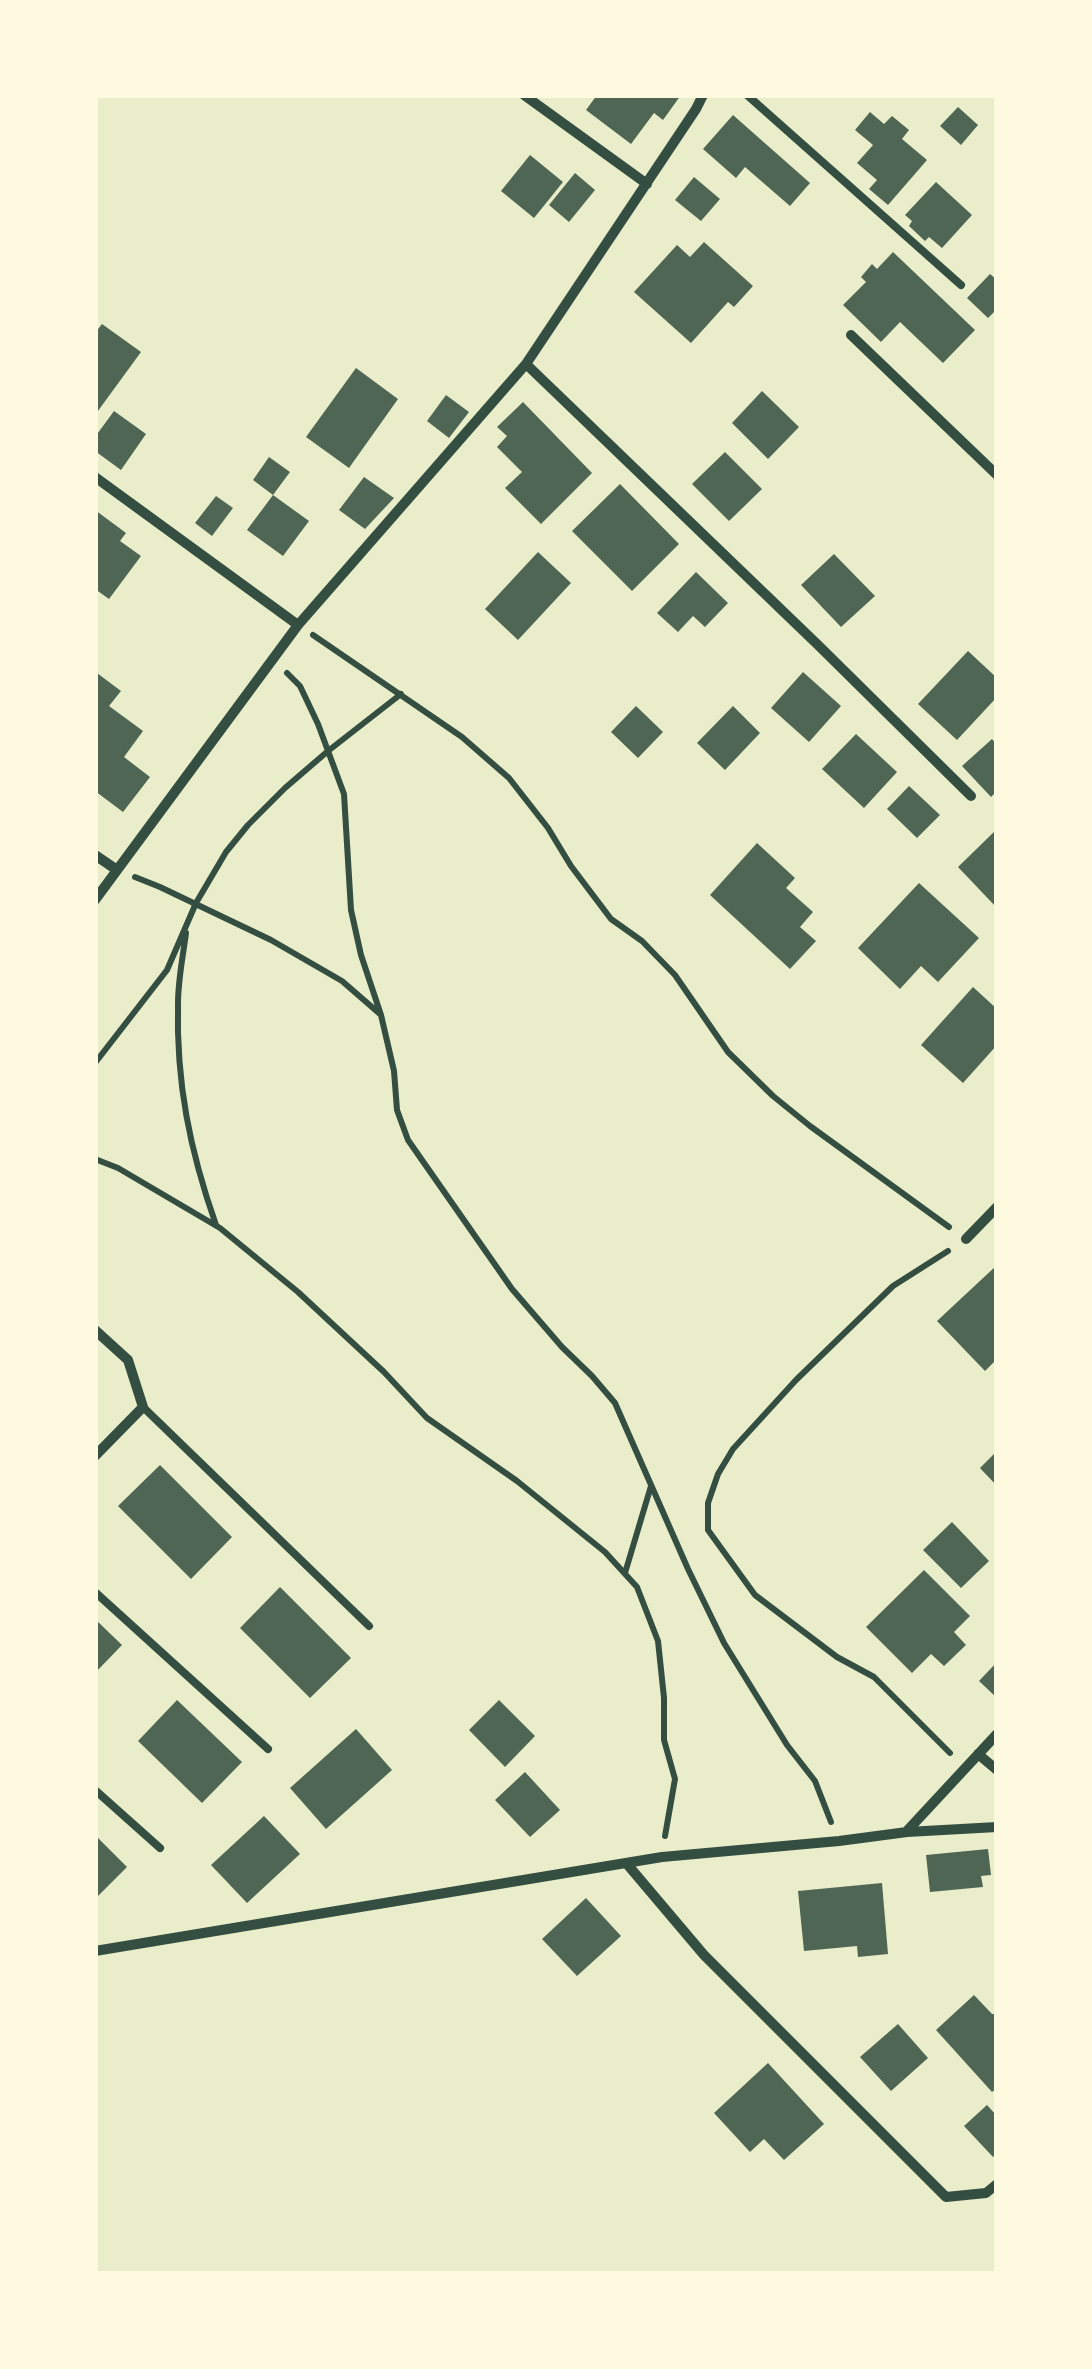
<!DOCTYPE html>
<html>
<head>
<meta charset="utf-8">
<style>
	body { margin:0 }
	#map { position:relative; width:1092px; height:2369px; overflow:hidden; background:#e9edc9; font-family:Inter,sans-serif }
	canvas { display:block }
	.frame { position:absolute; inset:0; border:98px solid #fefae0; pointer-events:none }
</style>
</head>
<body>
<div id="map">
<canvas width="1092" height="2369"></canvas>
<div class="frame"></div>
</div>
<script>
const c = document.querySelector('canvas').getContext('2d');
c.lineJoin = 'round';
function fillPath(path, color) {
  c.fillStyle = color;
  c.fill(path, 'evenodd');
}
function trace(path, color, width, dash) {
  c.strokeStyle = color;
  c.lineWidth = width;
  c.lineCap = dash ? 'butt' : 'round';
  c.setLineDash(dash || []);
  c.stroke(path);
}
const building = new Path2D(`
	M 597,95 L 681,95 L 663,120 L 654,113 L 631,144 L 586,110 Z
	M 958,107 L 978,125 L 961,145 L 940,126 Z
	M 870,112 L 884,124 L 892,116 L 909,130 L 902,139 L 927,160 L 888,205 L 869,189 L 877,180 L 857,163 L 873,145 L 855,130 Z
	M 733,115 L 810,183 L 790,206 L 745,167 L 736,178 L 703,149 Z
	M 530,155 L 563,182 L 534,218 L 501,191 Z
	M 575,173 L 595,190 L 569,222 L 549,205 Z
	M 694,177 L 720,199 L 701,221 L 675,200 Z
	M 936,182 L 972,215 L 942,248 L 929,237 L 925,241 L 909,226 L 912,221 L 905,215 Z
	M 704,242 L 753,286 L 734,307 L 728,302 L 691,343 L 634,292 L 677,245 L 690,257 Z
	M 893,252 L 975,330 L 943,363 L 900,322 L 881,342 L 843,305 L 866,282 L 861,277 L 872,264 L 877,269 Z
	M 990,274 L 997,280 L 997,309 L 988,318 L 967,298 Z
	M 102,324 L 141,352 L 95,415 L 95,333 Z
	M 356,368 L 398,399 L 349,468 L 306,437 Z
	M 762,391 L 799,427 L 768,459 L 732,423 Z
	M 446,395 L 469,412 L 449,438 L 427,421 Z
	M 523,402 L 592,473 L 541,524 L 505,488 L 522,472 L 497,447 L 507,436 L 497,427 Z
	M 114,411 L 146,434 L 121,470 L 95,451 L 95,437 Z
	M 725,452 L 762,489 L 729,521 L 692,484 Z
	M 269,457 L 290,472 L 273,495 L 253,480 Z
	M 364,477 L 394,498 L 365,529 L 339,510 Z
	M 620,484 L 679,544 L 632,591 L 572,531 Z
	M 273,495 L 309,521 L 283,556 L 247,530 Z
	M 216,496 L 233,508 L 212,536 L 195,523 Z
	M 95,510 L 126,533 L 120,541 L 141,556 L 109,599 L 95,589 Z
	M 538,552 L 571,583 L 518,640 L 485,609 Z
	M 834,554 L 875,596 L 841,627 L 801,585 Z
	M 696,572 L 728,603 L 705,627 L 693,616 L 678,632 L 657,613 Z
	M 968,651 L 997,678 L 997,697 L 957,740 L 918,704 Z
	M 803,672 L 841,706 L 809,742 L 771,708 Z
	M 97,673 L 121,691 L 109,706 L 143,731 L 124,757 L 150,777 L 123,812 L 95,791 L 95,676 Z
	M 636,706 L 663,732 L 638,758 L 611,732 Z
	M 733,706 L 760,733 L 725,770 L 697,743 Z
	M 856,734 L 897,772 L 864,808 L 822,769 Z
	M 992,739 L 997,745 L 997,791 L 991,797 L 962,766 Z
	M 909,786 L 940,815 L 917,838 L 887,809 Z
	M 997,829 L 997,908 L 958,867 Z
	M 757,843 L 795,878 L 786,888 L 813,912 L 800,927 L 816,941 L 790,969 L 710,895 Z
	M 919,883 L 979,938 L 938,982 L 921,966 L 900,989 L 858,948 Z
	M 973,987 L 997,1009 L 997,1045 L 963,1083 L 921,1045 Z
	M 997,1265 L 997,1359 L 985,1371 L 937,1321 Z
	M 997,1451 L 997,1486 L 980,1468 Z
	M 160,1465 L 232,1537 L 191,1579 L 118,1506 Z
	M 952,1522 L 989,1561 L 961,1588 L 923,1550 Z
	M 924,1570 L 970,1616 L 954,1632 L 966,1645 L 944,1666 L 931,1654 L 912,1673 L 866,1627 Z
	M 280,1587 L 351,1658 L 310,1698 L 240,1628 Z
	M 95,1619 L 122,1645 L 95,1673 Z
	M 997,1662 L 997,1698 L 979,1681 Z
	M 177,1700 L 242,1762 L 202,1803 L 138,1741 Z
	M 499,1700 L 535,1736 L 505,1767 L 469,1730 Z
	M 356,1729 L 392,1770 L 326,1829 L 290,1788 Z
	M 525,1772 L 560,1810 L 530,1837 L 495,1800 Z
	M 264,1816 L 300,1854 L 247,1903 L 211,1865 Z
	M 95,1835 L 127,1867 L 95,1899 Z
	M 988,1849 L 991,1875 L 981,1876 L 983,1887 L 930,1892 L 926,1855 Z
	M 882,1883 L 888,1954 L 858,1957 L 857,1946 L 804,1951 L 798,1891 Z
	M 586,1898 L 621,1936 L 577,1976 L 542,1939 Z
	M 974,1995 L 992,2014 L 997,2014 L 997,2088 L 992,2092 L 936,2030 Z
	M 898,2024 L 928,2058 L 891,2091 L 860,2057 Z
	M 768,2063 L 824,2124 L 784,2160 L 764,2139 L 750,2152 L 714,2113 Z
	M 987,2105 L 997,2116 L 997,2153 L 993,2157 L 964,2126 Z`);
const path = new Path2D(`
	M 313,635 L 462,737 L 509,778 L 548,828 L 571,866 L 611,919 L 642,941 L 675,975 L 728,1052 L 773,1096 L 810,1126 L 949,1227
	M 287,673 L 300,686 L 318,724 L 344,794 L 351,910 L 361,955 L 381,1015 L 394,1071 L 397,1110 L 408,1140 L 512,1289 L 562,1347 L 592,1376 L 615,1403 L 688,1569 L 724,1643 L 787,1745 L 815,1781 L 831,1822
	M 135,877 L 160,887 L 271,940 L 342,981 L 380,1014
	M 186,933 C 183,956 178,980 178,1003 C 176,1083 190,1151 216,1225
	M 95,1063 L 167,970 L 196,903 L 226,852 L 248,825 L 285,788 L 328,751 L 401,694
	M 95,1159 L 118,1168 L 220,1228 L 298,1292 L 384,1372 L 427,1418 L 517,1481 L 605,1552 L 637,1587 L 658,1641 L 664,1698 L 664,1740 L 675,1779 L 665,1836
	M 948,1251 L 893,1286 L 796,1380 L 733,1449 L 718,1474 L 708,1503 L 708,1530 L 755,1595 L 837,1657 L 874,1677 L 950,1753
	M 625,1573 L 651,1486`);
const service = new Path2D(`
	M 747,95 L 961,285
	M 143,1407 L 369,1626
	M 95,1592 L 268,1749
	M 95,1790 L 160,1848`);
const minor = new Path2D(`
	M 524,95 L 647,184
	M 851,335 L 997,475
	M 526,364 L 817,644 L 971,796
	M 95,477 L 298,625
	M 95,855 L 117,870
	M 95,900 L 298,625 L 526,364 L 696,109 L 703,95
	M 966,1239 L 997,1207
	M 95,1330 L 128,1360 L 143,1407 L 95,1456
	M 978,1754 L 997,1770
	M 907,1831 L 997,1734
	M 627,1864 L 704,1955 L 946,2197 L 986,2193 L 997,2184
	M 95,1951 L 662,1857 L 839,1841 L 907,1832 L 997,1827`);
fillPath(building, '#4f6655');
trace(path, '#344e41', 6);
trace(service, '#344e41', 8);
trace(minor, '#344e41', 10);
</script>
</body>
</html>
